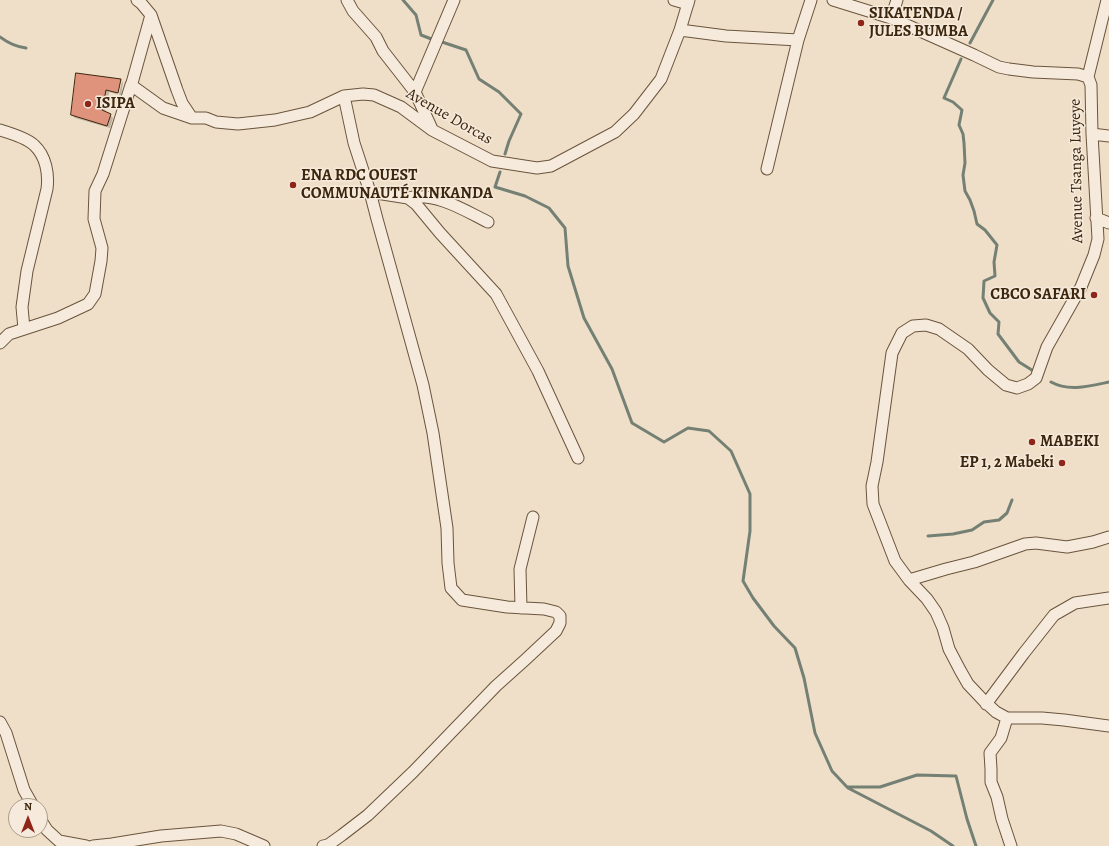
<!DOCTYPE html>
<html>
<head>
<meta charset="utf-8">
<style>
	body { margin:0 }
	#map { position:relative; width:1109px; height:846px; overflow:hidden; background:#efdfc8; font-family:Alegreya,serif }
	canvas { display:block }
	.north { position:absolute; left:8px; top:798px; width:40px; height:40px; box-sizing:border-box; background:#f5eadb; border:1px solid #ab9c89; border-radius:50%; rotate:0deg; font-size:11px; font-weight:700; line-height:16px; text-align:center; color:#3d260e }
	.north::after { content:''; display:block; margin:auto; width:14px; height:18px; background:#8f2418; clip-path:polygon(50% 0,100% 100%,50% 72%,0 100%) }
</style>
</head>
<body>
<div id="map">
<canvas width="1109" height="846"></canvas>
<div class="north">N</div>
</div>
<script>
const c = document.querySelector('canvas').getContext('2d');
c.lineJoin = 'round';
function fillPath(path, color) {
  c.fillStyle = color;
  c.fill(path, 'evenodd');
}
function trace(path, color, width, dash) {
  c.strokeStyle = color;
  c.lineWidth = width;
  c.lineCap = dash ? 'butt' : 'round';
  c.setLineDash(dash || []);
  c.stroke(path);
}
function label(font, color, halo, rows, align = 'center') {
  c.font = font + ' Alegreya,serif';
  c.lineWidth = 3;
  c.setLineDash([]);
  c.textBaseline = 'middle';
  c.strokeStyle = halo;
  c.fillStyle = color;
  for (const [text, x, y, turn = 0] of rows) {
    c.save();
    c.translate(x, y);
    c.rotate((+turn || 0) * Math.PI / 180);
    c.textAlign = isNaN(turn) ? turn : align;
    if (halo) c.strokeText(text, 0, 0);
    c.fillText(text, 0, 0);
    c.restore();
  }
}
const shadow = new Path2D(`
	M 77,74 L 120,80 L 122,81 L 119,81 L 117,94 L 109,92 L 105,112 L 110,115 L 113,118 L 110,128 L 75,118 L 72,115 Z
	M 122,81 L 123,83 L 121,95 L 119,95 Z`);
const stream = new Path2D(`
	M 403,0 L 416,15 L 421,35 L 434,40
	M 0,37 C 8,43 16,47 26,48
	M 439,41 L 466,50 L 479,79 L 499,92 L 521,114 L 509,141 L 505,154
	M 970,43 L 993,0
	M 961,59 L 944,98 L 953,102 L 962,110 L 959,125 L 963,134 L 964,143 L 965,163 L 963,175 L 965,191 L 970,200 L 974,211 L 977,224 L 985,230 L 997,245 L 994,262 L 995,276 L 984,281 L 983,298 L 990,313 L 999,322 L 998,334 L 1019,362 L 1035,372
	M 500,172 L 495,187 L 525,196 L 549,208 L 565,228 L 568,266 L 584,318 L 612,369 L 632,423 L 664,442 L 688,428 L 709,431 L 731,451 L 750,494 L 750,531 L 743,581 L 753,598 L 774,626 L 795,648 L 804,678 L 815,733 L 832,771 L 847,787 L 880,787 L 917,775 L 956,776 L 967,819 L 976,846
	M 1051,382 C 1069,392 1090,386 1109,382
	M 928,536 L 953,534 L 972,530 L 984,522 L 999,520 L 1007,513 L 1012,500
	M 848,788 L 931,831 L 953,846`);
const building = new Path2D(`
	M 76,73 L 121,79 L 118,93 L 106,90 L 102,110 L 111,114 L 107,126 L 71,115 Z`);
const minor = new Path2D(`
	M 137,0 L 141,3 L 151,15 L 177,90 L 182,103 L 192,118 L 206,118 L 216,122 L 238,124 L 275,120 L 310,112 L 344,96 L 363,94 L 374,95 L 401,107 L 432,130 L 492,161 L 537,168 L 551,166 L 615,132 L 634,114 L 661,79 L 680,30 L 689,0
	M 347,0 L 353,11 L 376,37 L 383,51 L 415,92 L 432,129
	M 674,0 L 688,4
	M 833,0 L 891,18 L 974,55 L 999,67 L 1009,69 L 1033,72 L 1078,74 L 1088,77
	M 891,18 L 897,0
	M 680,30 L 726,36 L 798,40 L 811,0
	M 1088,77 L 1091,85 L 1092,134 L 1098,239 L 1094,255 L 1081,287 L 1047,347 L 1036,378 L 1028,384 L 1017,388 L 1006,385 L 988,370 L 968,349 L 939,329 L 926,325 L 913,326 L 902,333 L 892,353 L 877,462 L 872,486 L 873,504 L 895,561 L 909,580 L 927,599 L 936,612 L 943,628 L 949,649 L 960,670 L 968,684 L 984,701 L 996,712 L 1007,718 L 1042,718 L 1064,720 L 1109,726
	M 1088,77 L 1107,0
	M 131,85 L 163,108 L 192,118
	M 415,92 L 454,0
	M 0,130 C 10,133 27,138 34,145 C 46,156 49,174 47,189 L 27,271 L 22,307 L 24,329
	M 1092,134 L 1109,136
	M 767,169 L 798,40
	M 370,192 L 408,198 L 416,204 L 440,233 L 496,294 L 538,371 L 578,458
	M 408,198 C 436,192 464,210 488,222
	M 1096,218 L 1109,223
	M 0,343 L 9,334 L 58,318 L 88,304 L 95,294 L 101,261 L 102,248 L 94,219 L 95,191 L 103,174 L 131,85 L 132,83 L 151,15
	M 909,580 L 946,569 L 974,562 L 1025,544 L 1036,543 L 1067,547 L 1093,542 L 1109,537
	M 521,608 L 520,569 L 533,517
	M 986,704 L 1024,653 L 1054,615 L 1075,603 L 1109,598
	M 1007,718 L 1001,738 L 990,753 L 991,769 L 991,782 L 997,797 L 1002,819 L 1011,846
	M 0,722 L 6,733 L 24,790 L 33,806
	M 40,819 L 47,830 L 59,841 L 86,846
	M 93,846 L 112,844 L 161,836 L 221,831 L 236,834 L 264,846
	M 323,846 L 328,845 L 342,835 L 368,815 L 413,772 L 496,686 L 525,660 L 556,631 L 560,623 L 560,616 L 556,612 L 544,609 L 507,607 L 462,600 L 451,588 L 448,563 L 447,528 L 433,433 L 423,385 L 377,219 L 370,192 L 354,143 L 344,96`);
const markers = [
	[861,23,4,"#8f2418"],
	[88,104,4,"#8f2418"],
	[293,185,4,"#8f2418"],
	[1094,295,4,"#8f2418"],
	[1032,442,4,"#8f2418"],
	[1062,463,4,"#8f2418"]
];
const poiNames = [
	["SIKATENDA /",869,14],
	["JULES BUMBA",869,32],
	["ISIPA",96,104],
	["ENA RDC OUEST",301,176],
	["COMMUNAUTÉ KINKANDA",301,194],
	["CBCO SAFARI",1086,295,"right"],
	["MABEKI",1040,442],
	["EP 1, 2 Mabeki",1054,463,"right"]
];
const streetNames = [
	["Avenue Dorcas",449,117,30],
	["Avenue Tsanga Luyeye",1077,171,-91]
];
fillPath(shadow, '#0003');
trace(stream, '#758075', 3);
fillPath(building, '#df937c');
trace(building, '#3d260e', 1);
trace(minor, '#6a543c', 13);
trace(minor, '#f5eadb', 11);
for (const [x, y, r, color] of markers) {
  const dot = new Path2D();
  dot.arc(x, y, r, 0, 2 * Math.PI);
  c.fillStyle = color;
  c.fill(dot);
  trace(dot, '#f5eadb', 1.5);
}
label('bold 16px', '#3d260e', '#f5eadb', poiNames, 'left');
label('16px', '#3d260e', '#f5eadb', streetNames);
</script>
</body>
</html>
